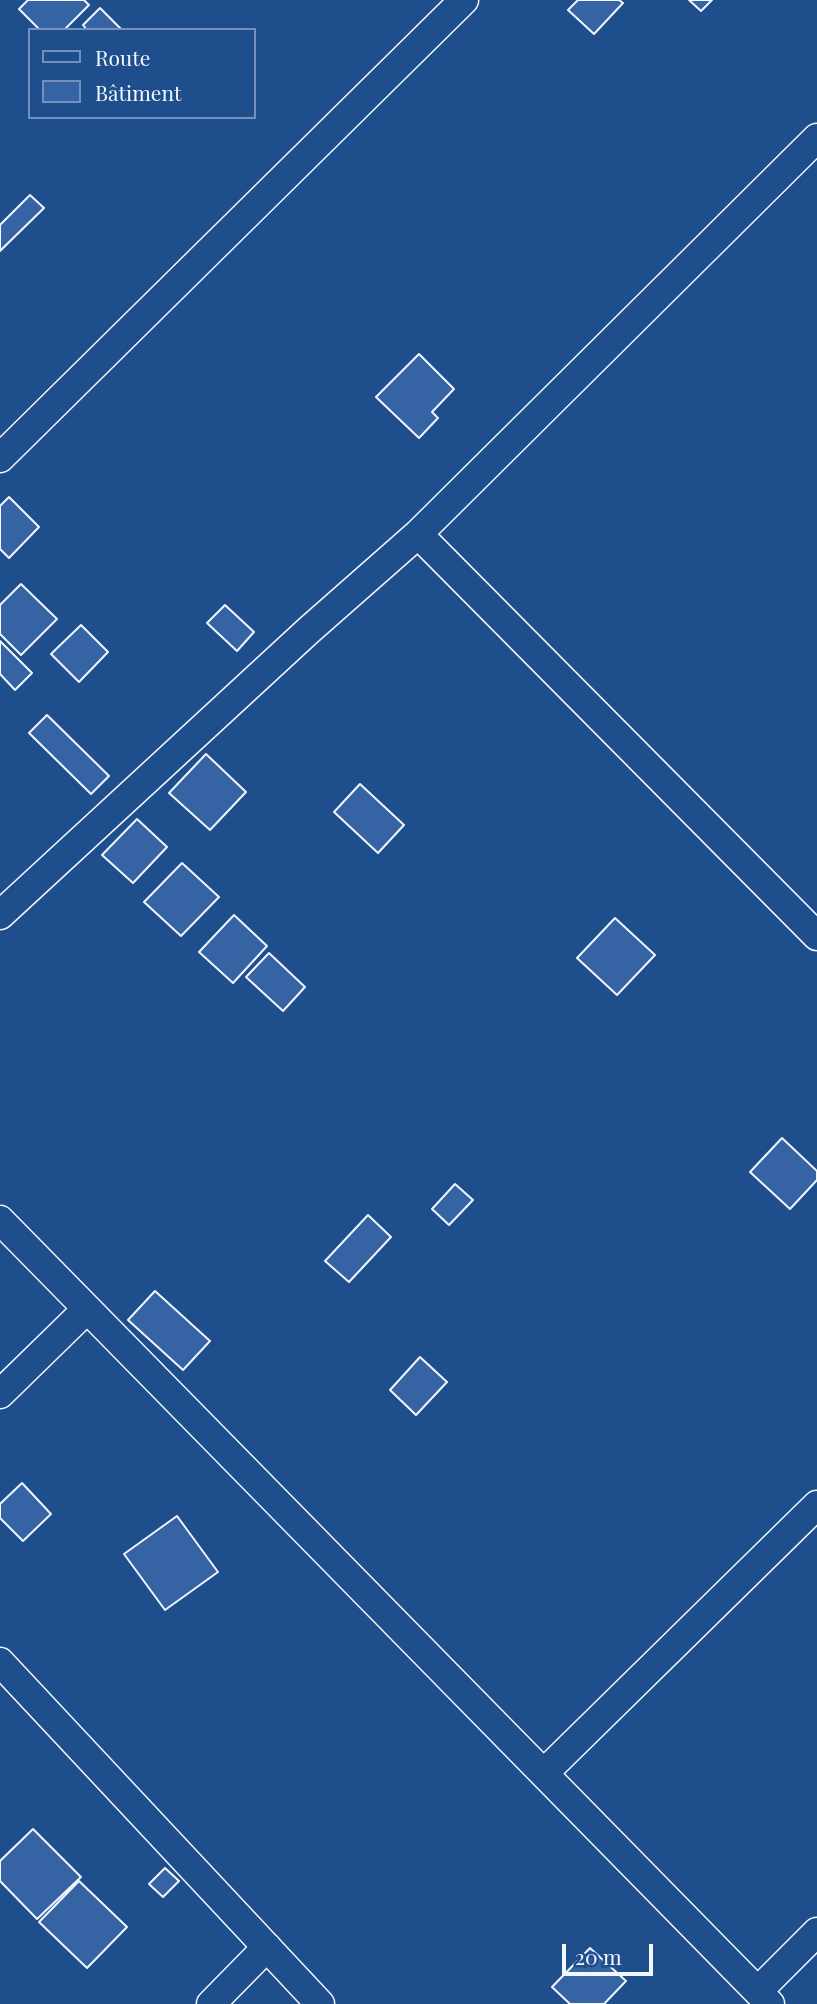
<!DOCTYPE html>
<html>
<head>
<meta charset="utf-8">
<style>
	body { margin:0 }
	#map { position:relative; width:817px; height:2004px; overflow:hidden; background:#1f4e8c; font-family:"Playfair Display",serif }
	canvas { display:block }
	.legend { position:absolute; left:28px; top:28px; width:228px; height:91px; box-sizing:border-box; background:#1f4e8c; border:2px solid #7391ba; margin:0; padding:9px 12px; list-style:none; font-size:21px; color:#f2f6ff }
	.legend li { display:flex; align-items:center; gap:14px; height:35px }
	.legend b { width:35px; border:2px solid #7391ba }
	.scale { position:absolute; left:562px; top:1944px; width:91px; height:32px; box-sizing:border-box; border:4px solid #f2f6ff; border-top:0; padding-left:9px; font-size:21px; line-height:24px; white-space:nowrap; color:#f2f6ff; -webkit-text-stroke:5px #1f4e8c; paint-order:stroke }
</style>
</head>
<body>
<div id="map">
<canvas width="817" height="2004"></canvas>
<ul class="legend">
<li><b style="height:9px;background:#1f4e8c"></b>Route</li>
<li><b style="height:19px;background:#3563a3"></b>Bâtiment</li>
</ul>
<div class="scale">20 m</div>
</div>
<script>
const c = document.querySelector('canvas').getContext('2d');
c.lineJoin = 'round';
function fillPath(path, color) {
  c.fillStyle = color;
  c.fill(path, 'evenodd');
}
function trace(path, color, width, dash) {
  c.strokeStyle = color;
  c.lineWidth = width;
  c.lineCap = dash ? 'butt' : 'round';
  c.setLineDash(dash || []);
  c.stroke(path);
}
const building = new Path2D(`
	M 28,0 L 84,0 L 89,5 L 64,30 L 40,30 L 19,9 Z
	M 578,0 L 619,0 L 623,3 L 594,34 L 568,10 Z
	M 689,0 L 712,0 L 701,11 Z
	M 100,8 L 122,30 L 87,30 L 83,25 Z
	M 30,195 L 44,208 L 0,251 L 0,225 Z
	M 419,354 L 454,389 L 432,412 L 438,418 L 419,438 L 376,397 Z
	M 9,497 L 39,527 L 9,558 L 0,549 L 0,506 Z
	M 21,584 L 57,619 L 21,655 L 0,634 L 0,605 Z
	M 225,605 L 254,632 L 237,651 L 207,623 Z
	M 81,625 L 108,652 L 79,682 L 51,654 Z
	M 0,641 L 32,673 L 15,690 L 0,674 Z
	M 47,715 L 109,776 L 91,794 L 29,733 Z
	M 206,754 L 246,792 L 210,830 L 169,793 Z
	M 360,784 L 404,825 L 378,853 L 334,812 Z
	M 137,819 L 167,847 L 133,883 L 102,855 Z
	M 182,863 L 219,897 L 181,936 L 144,902 Z
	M 234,915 L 267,946 L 233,983 L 199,952 Z
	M 615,918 L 655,955 L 617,995 L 577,958 Z
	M 269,953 L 305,987 L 283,1011 L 246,977 Z
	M 782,1138 L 817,1171 L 817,1180 L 790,1209 L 750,1172 Z
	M 455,1184 L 473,1200 L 449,1225 L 432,1209 Z
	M 368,1215 L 391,1237 L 349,1282 L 325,1261 Z
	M 155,1291 L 210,1341 L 183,1370 L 128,1320 Z
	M 420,1357 L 447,1382 L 416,1415 L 390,1390 Z
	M 22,1483 L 51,1514 L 23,1541 L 0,1518 L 0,1504 Z
	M 177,1516 L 218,1572 L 165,1610 L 124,1554 Z
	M 33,1829 L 81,1877 L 37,1919 L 0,1881 L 0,1861 Z
	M 165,1868 L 179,1881 L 163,1897 L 149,1884 Z
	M 79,1881 L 127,1927 L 87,1968 L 39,1922 Z
	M 590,1948 L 626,1981 L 604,2004 L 570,2004 L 552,1987 Z`);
const street = new Path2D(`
	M 0,458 L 464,0
	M 418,534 L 817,936
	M 0,915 L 309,630 L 418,534 L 817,138
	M 0,1220 L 770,2004
	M 0,1394 L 87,1309
	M 0,1662 L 320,2004
	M 544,1773 L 817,1505
	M 758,1991 L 817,1932
	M 211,2004 L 267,1947`);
fillPath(building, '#3563a3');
trace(building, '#f2f6ff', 2);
trace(street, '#f2f6ff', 31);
trace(street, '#1f4e8c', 28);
</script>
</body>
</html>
